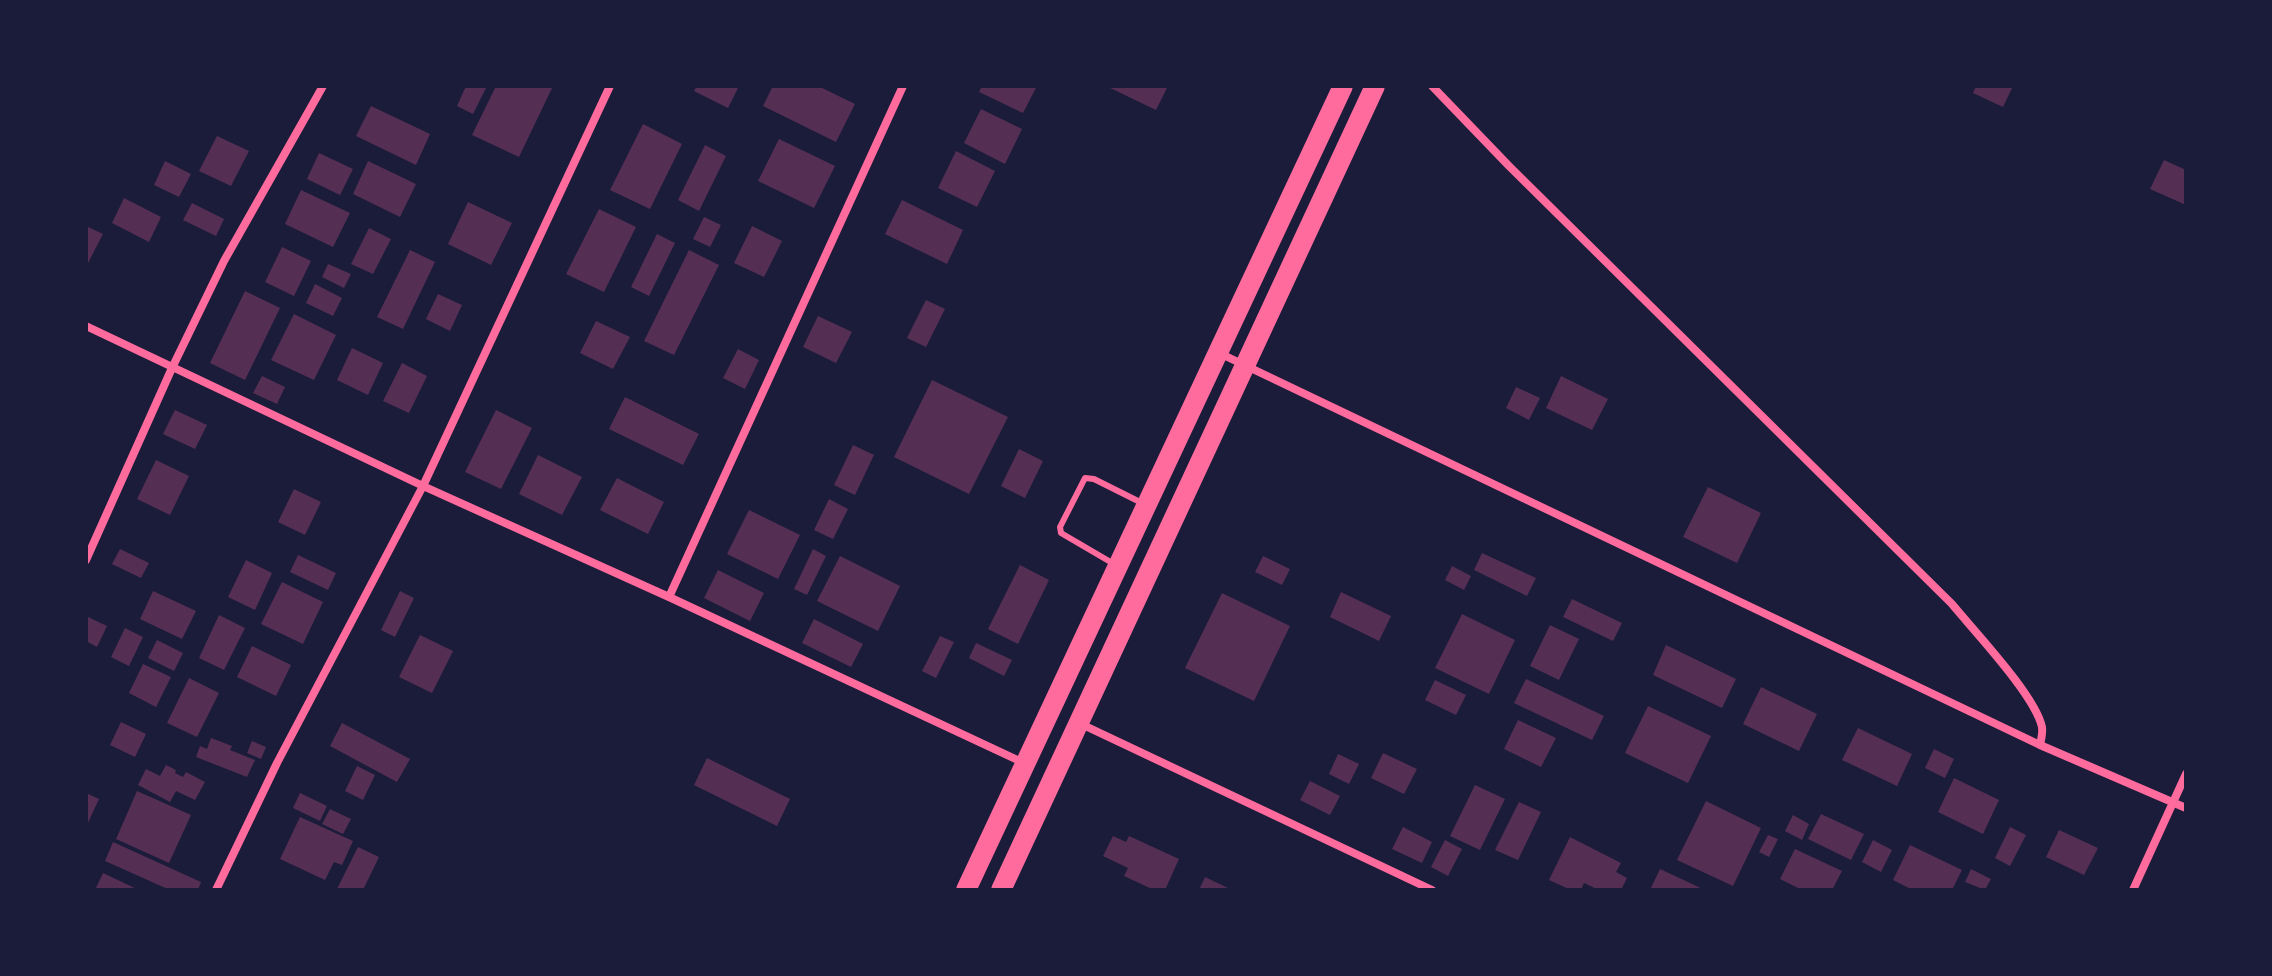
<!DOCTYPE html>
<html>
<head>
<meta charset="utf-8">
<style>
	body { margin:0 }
	#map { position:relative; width:2272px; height:976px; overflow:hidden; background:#1b1b3a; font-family:Signika,sans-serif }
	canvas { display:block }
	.frame { position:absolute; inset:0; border:88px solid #1b1b3a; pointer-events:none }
</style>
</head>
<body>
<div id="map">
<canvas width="2272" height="976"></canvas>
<div class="frame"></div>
</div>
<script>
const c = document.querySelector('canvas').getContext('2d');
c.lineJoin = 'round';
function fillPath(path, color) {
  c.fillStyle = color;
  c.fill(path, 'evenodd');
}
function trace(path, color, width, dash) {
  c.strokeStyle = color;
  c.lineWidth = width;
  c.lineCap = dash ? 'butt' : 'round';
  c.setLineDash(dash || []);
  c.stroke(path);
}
const building = new Path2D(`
	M 466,86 L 487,86 L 473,114 L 457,106 Z
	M 496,86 L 553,86 L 519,157 L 472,135 Z
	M 697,86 L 739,86 L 728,108 L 694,91 Z
	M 773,86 L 818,86 L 855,104 L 836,142 L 763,106 Z
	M 982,86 L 1037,86 L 1023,113 L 979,92 Z
	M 1106,86 L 1168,86 L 1156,110 Z
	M 1976,86 L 2013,86 L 2003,107 L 1973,93 Z
	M 371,106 L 430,134 L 416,165 L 356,136 Z
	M 981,109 L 1022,129 L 1005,164 L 964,143 Z
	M 643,124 L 682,144 L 650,209 L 610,190 Z
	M 217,136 L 249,151 L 231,186 L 199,171 Z
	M 779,139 L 835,166 L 814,208 L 758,181 Z
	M 705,145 L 726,156 L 699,211 L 678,200 Z
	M 956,151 L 995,171 L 977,207 L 938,188 Z
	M 319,153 L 353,169 L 340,195 L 307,179 Z
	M 2164,160 L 2186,170 L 2186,205 L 2150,189 Z
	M 165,161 L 191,174 L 179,197 L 154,185 Z
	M 368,161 L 416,184 L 400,217 L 353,194 Z
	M 301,190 L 350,213 L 333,247 L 285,224 Z
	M 124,198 L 161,217 L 149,242 L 112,223 Z
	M 902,200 L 963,230 L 947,264 L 885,234 Z
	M 468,202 L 512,223 L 491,265 L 448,244 Z
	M 192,203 L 224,219 L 216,236 L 183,220 Z
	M 599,209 L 636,227 L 604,292 L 566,274 Z
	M 704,217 L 721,225 L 710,247 L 693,239 Z
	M 86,226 L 103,234 L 86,267 Z
	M 752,226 L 782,241 L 764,277 L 734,263 Z
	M 369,228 L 391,239 L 373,274 L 351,264 Z
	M 657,234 L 675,243 L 649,296 L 631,287 Z
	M 282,247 L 311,261 L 294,296 L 265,282 Z
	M 410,250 L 435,262 L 403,329 L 377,317 Z
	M 689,250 L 719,265 L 674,355 L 644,341 Z
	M 328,264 L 351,274 L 344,288 L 322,277 Z
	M 315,284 L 342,298 L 333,316 L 306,303 Z
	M 245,291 L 280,308 L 245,380 L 210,363 Z
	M 438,294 L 462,305 L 450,331 L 426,319 Z
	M 926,300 L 945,309 L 926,347 L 907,338 Z
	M 294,314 L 336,335 L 314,380 L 271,360 Z
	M 818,316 L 852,332 L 836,363 L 803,347 Z
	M 596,321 L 630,337 L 613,369 L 580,353 Z
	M 352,348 L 383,363 L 368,395 L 337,380 Z
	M 738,349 L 759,360 L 745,389 L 723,378 Z
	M 402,363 L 427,376 L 409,413 L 383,401 Z
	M 262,376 L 285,387 L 277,404 L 253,393 Z
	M 1561,376 L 1608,399 L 1592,430 L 1546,408 Z
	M 932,380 L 1008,417 L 969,494 L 894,457 Z
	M 1516,387 L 1540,398 L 1529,420 L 1506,408 Z
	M 625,397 L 699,434 L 683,465 L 609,429 Z
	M 175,410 L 207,425 L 195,449 L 163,434 Z
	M 496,410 L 532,428 L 501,489 L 465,472 Z
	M 853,445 L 874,455 L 855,495 L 834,485 Z
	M 1019,449 L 1043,461 L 1025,498 L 1001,486 Z
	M 538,455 L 582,477 L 562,515 L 519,494 Z
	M 156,460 L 189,476 L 170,515 L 137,499 Z
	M 617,478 L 664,502 L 648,534 L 600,510 Z
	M 1708,487 L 1761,513 L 1737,563 L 1683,537 Z
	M 294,489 L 321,502 L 305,535 L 278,522 Z
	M 829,499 L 848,509 L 833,539 L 814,530 Z
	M 749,510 L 800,535 L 778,579 L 727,554 Z
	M 120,549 L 149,563 L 141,578 L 112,564 Z
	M 813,549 L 826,556 L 807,595 L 794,589 Z
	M 1482,553 L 1536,578 L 1527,596 L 1474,570 Z
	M 298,555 L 336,573 L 328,590 L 290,572 Z
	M 840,556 L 900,586 L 878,631 L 817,601 Z
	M 1263,556 L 1290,569 L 1282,585 L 1255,572 Z
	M 246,560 L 272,573 L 255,610 L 228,597 Z
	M 1020,565 L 1049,580 L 1018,644 L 988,629 Z
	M 1452,566 L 1471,576 L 1464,590 L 1445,580 Z
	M 718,570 L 764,593 L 750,621 L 704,598 Z
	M 282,582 L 323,602 L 303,644 L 261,624 Z
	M 153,591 L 196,611 L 182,639 L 140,619 Z
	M 400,591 L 414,598 L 395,637 L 381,630 Z
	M 1341,592 L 1391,616 L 1379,641 L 1330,617 Z
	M 1222,593 L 1290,626 L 1254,701 L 1185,668 Z
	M 1572,599 L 1622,623 L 1613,641 L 1563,617 Z
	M 1462,614 L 1515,640 L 1489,694 L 1435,668 Z
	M 219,615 L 245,628 L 224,670 L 199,658 Z
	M 88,617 L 107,626 L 97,647 L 86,641 Z
	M 814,619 L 863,644 L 851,667 L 802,643 Z
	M 1550,625 L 1579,639 L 1559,680 L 1530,666 Z
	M 125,628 L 143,637 L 129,666 L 111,657 Z
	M 420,635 L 453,651 L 432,693 L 399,677 Z
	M 940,636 L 954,642 L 936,678 L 922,671 Z
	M 157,640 L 183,653 L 174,671 L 148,658 Z
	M 976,643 L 1012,660 L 1004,676 L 969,658 Z
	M 1666,645 L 1736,679 L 1722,708 L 1653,675 Z
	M 252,646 L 291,665 L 276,696 L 237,677 Z
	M 143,664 L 171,677 L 156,707 L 129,693 Z
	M 189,678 L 219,693 L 197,737 L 167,723 Z
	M 1526,679 L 1604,716 L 1592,740 L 1514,703 Z
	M 1435,680 L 1466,695 L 1456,715 L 1425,700 Z
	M 1761,687 L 1817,714 L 1799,751 L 1743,724 Z
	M 1648,706 L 1711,736 L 1688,783 L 1625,753 Z
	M 1518,720 L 1556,738 L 1541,767 L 1504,749 Z
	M 121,722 L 146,734 L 135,757 L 110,745 Z
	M 342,723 L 410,759 L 397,782 L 330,746 Z
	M 1858,728 L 1912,754 L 1897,786 L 1842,760 Z
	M 211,738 L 232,746 L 230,750 L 255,760 L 247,777 L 196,757 L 200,746 L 207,749 Z
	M 252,741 L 266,747 L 261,759 L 247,753 Z
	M 1934,749 L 1954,759 L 1945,778 L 1925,768 Z
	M 1383,753 L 1417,769 L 1404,794 L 1371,778 Z
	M 1338,754 L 1359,764 L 1349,784 L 1329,774 Z
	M 707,758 L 790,799 L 777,826 L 694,785 Z
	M 166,765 L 176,770 L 175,773 L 183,777 L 186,772 L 205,782 L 195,800 L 176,791 L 170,802 L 138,785 L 146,769 L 160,776 Z
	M 357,766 L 375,775 L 363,800 L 345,791 Z
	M 1954,778 L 1999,800 L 1983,834 L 1938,812 Z
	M 1310,781 L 1340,796 L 1330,815 L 1300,800 Z
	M 1475,785 L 1505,799 L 1480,850 L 1450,836 Z
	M 137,791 L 191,815 L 169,863 L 116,839 Z
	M 86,793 L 99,799 L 86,827 Z
	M 300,793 L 327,806 L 320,821 L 293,808 Z
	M 1706,801 L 1761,828 L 1733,886 L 1677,860 Z
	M 1519,802 L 1541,812 L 1518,860 L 1495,850 Z
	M 330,809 L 351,819 L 343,834 L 322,824 Z
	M 1821,814 L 1864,834 L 1851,860 L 1808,839 Z
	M 1793,815 L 1809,824 L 1802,840 L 1785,831 Z
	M 300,817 L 353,841 L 342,865 L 334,862 L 325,880 L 280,859 Z
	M 1403,827 L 1432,842 L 1422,863 L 1392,849 Z
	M 2010,827 L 2026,835 L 2010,866 L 1995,858 Z
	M 2059,830 L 2098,848 L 2084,875 L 2046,857 Z
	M 1768,835 L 1778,839 L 1769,857 L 1759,852 Z
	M 1113,836 L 1126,842 L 1129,836 L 1179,859 L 1165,890 L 1154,890 L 1124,876 L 1128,868 L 1103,856 Z
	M 1570,837 L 1621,863 L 1616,872 L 1627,878 L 1621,890 L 1599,890 L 1584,883 L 1581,890 L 1571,890 L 1549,880 Z
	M 1445,840 L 1462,849 L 1448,876 L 1431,867 Z
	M 1873,840 L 1892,850 L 1881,872 L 1862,862 Z
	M 113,842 L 201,882 L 198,890 L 170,890 L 105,861 Z
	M 1910,845 L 1962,870 L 1952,890 L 1913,890 L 1893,880 Z
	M 358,847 L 379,857 L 363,890 L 340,890 L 337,889 Z
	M 1795,849 L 1842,871 L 1832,890 L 1802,890 L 1780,879 Z
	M 1660,869 L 1705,890 L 1650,890 Z
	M 1971,869 L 1991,879 L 1985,890 L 1965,882 Z
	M 103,873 L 139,890 L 95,890 Z
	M 1205,877 L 1232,890 L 1199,890 Z`);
const service = new Path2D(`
	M 1114,564 L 1061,533 L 1060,527 L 1085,478 L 1094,479 L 1142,503`);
const minor = new Path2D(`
	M 1432,86 L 1509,166 L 1952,604 C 1974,631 2035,695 2042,727 C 2043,733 2041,740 2040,745
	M 86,326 L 423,486 L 669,597 L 1024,763
	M 1217,352 L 2040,745 L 2186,808
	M 86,560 L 172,368 L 224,261 L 323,86
	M 669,597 L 903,86
	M 1081,724 L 1432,890
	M 216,890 L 277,763 L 423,486 L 610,86
	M 2133,890 L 2186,774`);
const primary = new Path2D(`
	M 966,890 L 1343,86
	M 1001,890 L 1375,86`);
fillPath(building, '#542f53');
trace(service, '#ff6b9d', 6);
trace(minor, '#ff6b9d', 8);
trace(primary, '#ff6b9d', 20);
</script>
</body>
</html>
